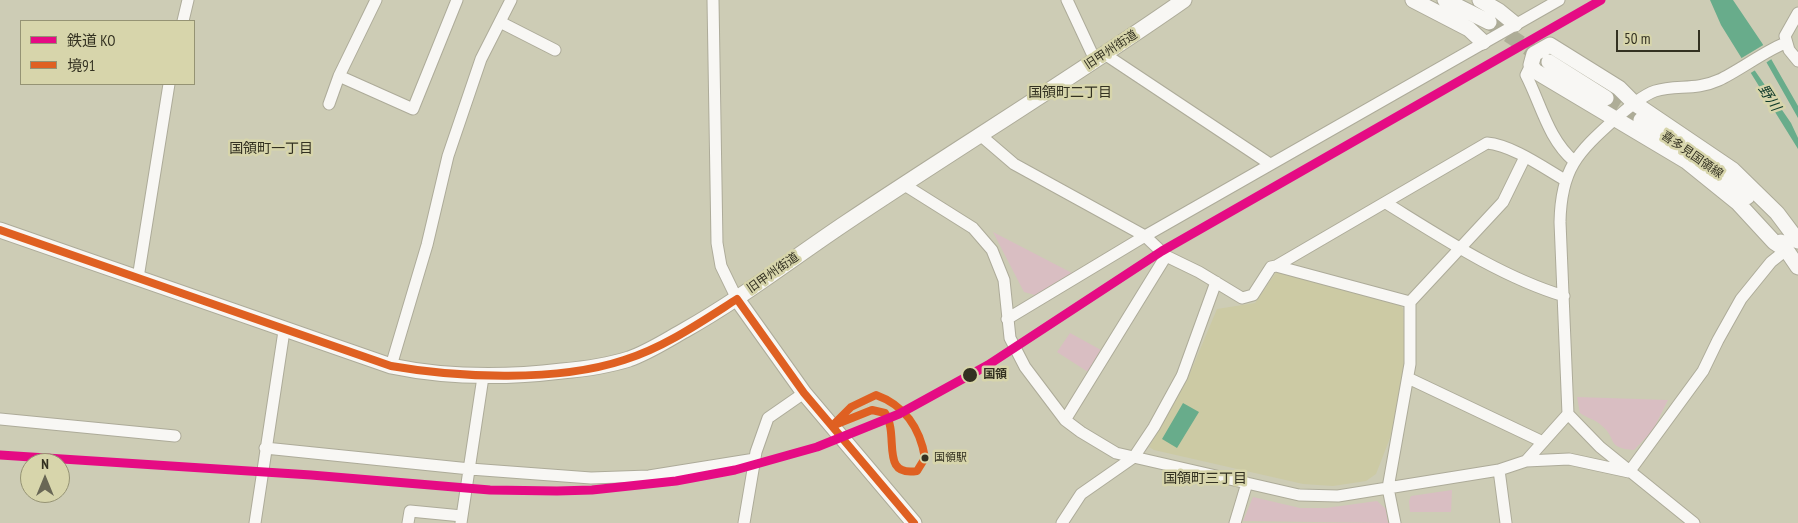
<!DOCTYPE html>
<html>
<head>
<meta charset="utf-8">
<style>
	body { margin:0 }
	#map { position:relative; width:1798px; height:523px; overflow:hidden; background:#cdccb5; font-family:"PT Sans Narrow","Noto Sans JP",sans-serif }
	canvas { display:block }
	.legend { position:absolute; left:20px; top:20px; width:175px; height:65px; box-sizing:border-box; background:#d7d5ab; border:1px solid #959374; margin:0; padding:6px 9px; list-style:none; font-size:15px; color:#333121 }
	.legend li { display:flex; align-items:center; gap:10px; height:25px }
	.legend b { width:25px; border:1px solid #959374 }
	.north { position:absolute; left:20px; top:453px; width:50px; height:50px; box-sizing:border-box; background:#d7d5ab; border:1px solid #959374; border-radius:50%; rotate:0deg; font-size:14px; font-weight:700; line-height:20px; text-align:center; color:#333121 }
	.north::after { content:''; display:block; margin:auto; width:18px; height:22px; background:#696755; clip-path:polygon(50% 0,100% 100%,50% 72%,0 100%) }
	.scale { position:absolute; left:1616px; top:30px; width:84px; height:22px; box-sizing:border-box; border:2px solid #333121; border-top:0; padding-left:6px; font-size:15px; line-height:18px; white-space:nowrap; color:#333121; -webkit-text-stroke:4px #d7d5ab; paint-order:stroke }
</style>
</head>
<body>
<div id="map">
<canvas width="1798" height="523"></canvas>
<ul class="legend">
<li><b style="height:6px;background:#e50b84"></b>鉄道 KO</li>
<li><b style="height:6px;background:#df6022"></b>境91</li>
</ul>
<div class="north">N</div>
<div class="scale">50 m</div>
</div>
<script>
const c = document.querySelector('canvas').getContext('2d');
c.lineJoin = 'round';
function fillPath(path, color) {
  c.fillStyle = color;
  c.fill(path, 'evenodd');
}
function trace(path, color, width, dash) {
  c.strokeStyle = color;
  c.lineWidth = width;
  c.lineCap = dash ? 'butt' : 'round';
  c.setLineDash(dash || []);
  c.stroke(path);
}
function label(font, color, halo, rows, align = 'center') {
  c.font = font + ' "PT Sans Narrow","Noto Sans JP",sans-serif';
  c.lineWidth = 5;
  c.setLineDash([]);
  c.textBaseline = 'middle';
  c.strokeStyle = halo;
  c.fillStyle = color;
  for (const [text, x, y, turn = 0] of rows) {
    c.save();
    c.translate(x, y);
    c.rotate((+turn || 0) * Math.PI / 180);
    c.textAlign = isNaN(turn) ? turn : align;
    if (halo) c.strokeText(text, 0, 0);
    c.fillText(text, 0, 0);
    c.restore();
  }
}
const built = new Path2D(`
	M 1277,271 L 1399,303 L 1403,309 L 1405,366 L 1390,438 L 1376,474 L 1366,481 L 1333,486 L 1303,484 L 1154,450 L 1149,447 L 1188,378 L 1217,309 L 1255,303 Z`);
const green = new Path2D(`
	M 993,232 L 1072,273 L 1035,295 L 1024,292 Z
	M 1070,333 L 1101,350 L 1088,372 L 1057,352 Z
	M 1577,397 L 1668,400 L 1653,430 L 1634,450 C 1605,448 1618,438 1601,425 C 1596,420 1587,418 1580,413 Z
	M 1452,490 L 1451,512 L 1410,512 L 1409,501 L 1411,496 Z
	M 1253,497 L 1300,508 L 1326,508 L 1377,501 L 1386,509 L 1388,523 L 1243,521 Z`);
const water = new Path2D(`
	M 1710,0 L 1733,0 L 1762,43 L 1798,106 L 1798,118 L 1764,58 L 1751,65 L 1791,123 L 1798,138 L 1798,149 L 1721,25 Z
	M 1183,403 L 1199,412 L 1177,448 L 1162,439 Z`);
const pier = new Path2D(`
	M 1765,44 L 1773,58 L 1764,64 L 1762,60 L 1754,65 L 1757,69 L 1749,74 L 1740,59 Z`);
const majorTunnel = new Path2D(`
	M 1489,22 L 1546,60
	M 1606,98 L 1641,120`);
const minor = new Path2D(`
	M 713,0 L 717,243 L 721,266 L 737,299
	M 1067,0 L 1095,60
	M 1798,13 L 1785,36 L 1789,50 L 1798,61
	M 183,21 L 188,0
	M 500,22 L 555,50
	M 1106,55 L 1270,164
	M 1531,65 L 1526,75 C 1541,104 1548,139 1574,161
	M 339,76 L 376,0
	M 329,104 L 339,76 L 413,109 L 457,0
	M 979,134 L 1014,164 L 1145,236 L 1166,256 L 1199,272 L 1242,298 L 1253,295 L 1271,267 L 1276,266 L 1410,302 L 1410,364 L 1388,488 L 1395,523
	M 903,184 L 973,228 L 992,250 L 1004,280 L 1010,338 L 1025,367 L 1065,420 L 1081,432 L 1116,453 L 1299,495 L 1338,496 L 1499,470 L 1526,461 L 1569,459 L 1629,472
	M 1386,203 C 1441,237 1501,277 1564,296
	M 1276,266 L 1487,143 C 1512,145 1544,168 1565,180
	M 138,278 L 169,84
	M 1410,302 L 1503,202 L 1525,157
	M 1007,319 L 1145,236 L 1559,0
	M 391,366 L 427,245 L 448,156 L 481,59 L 511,0
	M 1408,378 L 1543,442
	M 0,419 L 175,436
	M 1065,420 L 1166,256
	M 265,448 L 470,469 L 591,478 L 649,476 L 755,459
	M 1526,461 L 1568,414
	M 1499,470 L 1506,523
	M 1629,472 L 1703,371 L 1718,340 L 1741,299 L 1771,262 L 1786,250
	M 255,523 L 284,331
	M 408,523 L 410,511 L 462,516
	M 461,523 L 483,377
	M 744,523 L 756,452 L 768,418 L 804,393
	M 1062,523 L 1081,494 L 1134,457 L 1154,427 L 1182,376 L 1216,282
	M 1235,523 L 1247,483
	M 1694,523 L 1600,447 L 1568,414 L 1560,222 C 1561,169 1577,153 1615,119 C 1627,109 1641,96 1655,91 C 1676,84 1695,91 1719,80 C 1737,72 1771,47 1786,43`);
const major = new Path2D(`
	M 1413,0 L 1469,29 L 1483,42
	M 1445,0 L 1489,22
	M 1480,0 L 1499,11 L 1515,24
	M 1549,62 L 1606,98
	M 1641,120 L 1682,147
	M 1705,162 L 1747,197
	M 0,230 L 391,366 C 448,378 504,378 562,371 C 585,369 607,366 629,359 C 649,352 667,340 685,330 C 742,298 793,258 847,222 C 959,147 1074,77 1184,0
	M 1781,242 L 1798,267
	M 1786,250 L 1774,242 L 1738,203 L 1686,161 L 1535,71 L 1531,65 L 1534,54 L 1550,45 L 1619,88 L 1634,103 L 1733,170 L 1777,213 L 1798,241
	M 737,299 L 804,393 L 914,523`);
const bus1 = new Path2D(`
	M 0,230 L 391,366 C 459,378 558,382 624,360 C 665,347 701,322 737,299 L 804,393 L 914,523
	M 876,395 C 904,405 920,428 925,458 L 917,471 C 879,477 900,435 885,413 L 872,410 L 832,426 L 851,407 Z`);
const rail1 = new Path2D(`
	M 0,455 L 311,475 L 490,490 L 557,491 L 592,490 L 676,481 L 735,470 L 817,447 L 899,414 L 988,365 L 1162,251 L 1601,0`);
const markers = [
	[970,375,8,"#333121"],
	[925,458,4.5,"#333121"]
];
const busNames = [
	["国領駅",934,458]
];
const streetNames = [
	["旧甲州街道",1111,50,-33],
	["喜多見国領線",1692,155,35],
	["旧甲州街道",773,273,-35]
];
const stopNames = [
	["国領",983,375]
];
const neighbourhoodNames = [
	["国領町二丁目",1070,93],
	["国領町一丁目",271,149],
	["国領町三丁目",1205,479]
];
const waterNames = [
	["野川",1769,98,57]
];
fillPath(built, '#cccaa4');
fillPath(green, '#d9bec2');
fillPath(water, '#68ac8b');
fillPath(pier, '#cdccb5');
trace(majorTunnel, '#aead97', 15, [15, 8]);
trace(minor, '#adab99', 13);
trace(major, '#adab99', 17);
trace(minor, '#f8f7f4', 11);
trace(major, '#f8f7f4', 15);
trace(bus1, '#df6022', 8);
trace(rail1, '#e50b84', 9);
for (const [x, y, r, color] of markers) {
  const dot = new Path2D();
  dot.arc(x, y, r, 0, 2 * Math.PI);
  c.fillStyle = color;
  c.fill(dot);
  trace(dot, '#d7d5ab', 2);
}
label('11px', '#333121', '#d7d5ab', busNames, 'left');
label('12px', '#333121', '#d7d5ab', streetNames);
label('bold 12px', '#333121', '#d7d5ab', stopNames, 'left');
label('14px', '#333121', '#d7d5ab', neighbourhoodNames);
label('italic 14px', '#0b3727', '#d7d5ab', waterNames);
</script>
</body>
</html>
